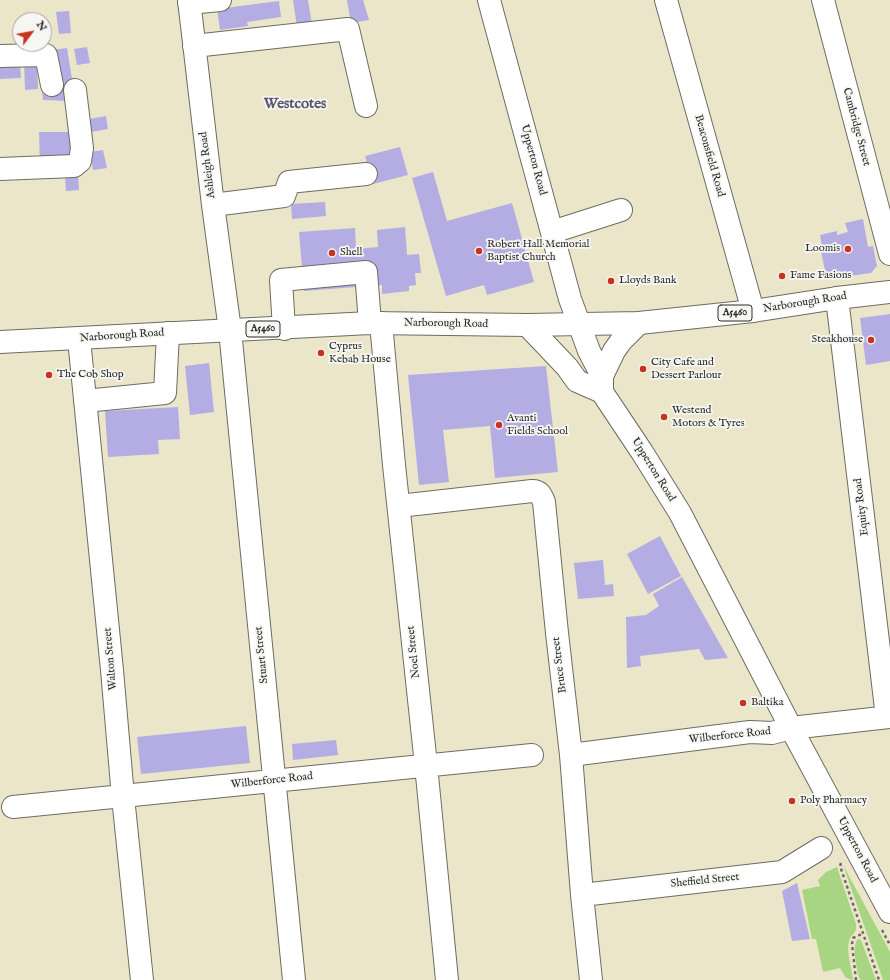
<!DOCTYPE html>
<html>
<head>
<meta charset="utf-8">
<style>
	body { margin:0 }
	#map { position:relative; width:890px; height:980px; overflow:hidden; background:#ebe5c9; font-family:"IM FELL English",serif }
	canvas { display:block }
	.north { position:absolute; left:12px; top:12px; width:40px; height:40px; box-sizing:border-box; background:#f6f6f2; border:1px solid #a5a5a2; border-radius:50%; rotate:58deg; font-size:11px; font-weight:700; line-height:16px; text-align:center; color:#2b2b2b }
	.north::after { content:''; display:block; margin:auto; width:14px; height:18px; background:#c8321e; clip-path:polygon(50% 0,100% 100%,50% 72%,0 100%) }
</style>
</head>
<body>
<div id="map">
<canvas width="890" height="980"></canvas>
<div class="north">N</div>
</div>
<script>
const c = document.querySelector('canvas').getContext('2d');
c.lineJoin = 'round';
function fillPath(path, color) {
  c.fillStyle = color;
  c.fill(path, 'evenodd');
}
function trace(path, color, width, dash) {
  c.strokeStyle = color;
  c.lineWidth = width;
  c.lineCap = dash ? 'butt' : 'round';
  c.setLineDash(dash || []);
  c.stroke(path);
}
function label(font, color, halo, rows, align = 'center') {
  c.font = font + ' "IM FELL English",serif';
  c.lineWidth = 3.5;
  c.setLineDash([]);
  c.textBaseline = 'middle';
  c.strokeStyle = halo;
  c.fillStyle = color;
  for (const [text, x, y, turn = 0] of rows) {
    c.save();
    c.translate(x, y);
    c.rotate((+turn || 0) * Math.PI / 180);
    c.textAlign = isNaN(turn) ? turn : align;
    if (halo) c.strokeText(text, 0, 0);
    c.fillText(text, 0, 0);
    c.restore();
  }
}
const green = new Path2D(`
	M 843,865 L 890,952 L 890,980 L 883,980 Z
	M 837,867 L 856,924 C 857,935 851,933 849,941 C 846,953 852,968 853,980 L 846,978 L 840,968 L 823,972 L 816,939 L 812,939 L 802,890 L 820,886 L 818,880 L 826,872 Z
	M 858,939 L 861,940 L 876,980 L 860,980 C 857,971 851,946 858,939 Z`);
const building = new Path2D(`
	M 293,0 L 308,0 L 312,25 L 297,27 Z
	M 347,0 L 363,0 L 369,20 L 351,23 Z
	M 279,1 L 281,17 L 247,22 L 248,26 L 220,30 L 217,9 Z
	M 69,11 L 71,33 L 59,34 L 56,12 Z
	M 87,47 L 90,63 L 77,65 L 74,49 Z
	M 67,48 L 73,85 L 71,101 L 43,100 L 42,90 L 58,88 L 53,50 Z
	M 37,60 L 38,89 L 25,90 L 24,61 Z
	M 20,63 L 21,78 L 0,79 L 0,64 Z
	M 106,116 L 108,129 L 91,132 L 89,119 Z
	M 39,132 L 71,132 L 72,162 L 40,163 Z
	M 400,147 L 408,175 L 373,184 L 365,156 Z
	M 103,150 L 107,168 L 93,170 L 90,152 Z
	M 433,172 L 447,221 L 512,203 L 534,282 L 487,295 L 484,285 L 446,296 L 412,178 Z
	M 78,174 L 79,190 L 66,191 L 65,175 Z
	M 325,202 L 326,216 L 292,219 L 291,204 Z
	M 863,219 L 868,247 L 873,246 L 877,266 L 871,273 L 827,279 L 821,252 L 823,252 L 820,235 L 837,231 L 837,235 L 848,232 L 845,223 Z
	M 405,227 L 407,255 L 419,254 L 421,273 L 415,273 L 416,285 L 409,286 L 409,291 L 382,294 L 382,285 L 304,291 L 299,232 L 355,228 L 356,249 L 378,247 L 377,230 Z
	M 890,314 L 890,361 L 866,365 L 860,318 Z
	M 209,363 L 214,412 L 190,415 L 185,366 Z
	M 546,366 L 558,472 L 495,478 L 490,426 L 443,430 L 449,482 L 419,485 L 408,375 Z
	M 178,407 L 180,439 L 158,440 L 159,454 L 108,457 L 105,411 Z
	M 660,536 L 681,576 L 648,594 L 627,554 Z
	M 603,560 L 605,585 L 613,584 L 614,596 L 578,599 L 574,563 Z
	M 682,577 L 728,658 L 705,660 L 699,649 L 640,656 L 641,666 L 627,668 L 626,617 L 646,615 L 659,606 L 653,594 Z
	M 246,726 L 250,763 L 141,774 L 137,737 Z
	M 336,740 L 338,755 L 293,760 L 292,744 Z
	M 797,883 L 810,939 L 792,941 L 782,891 Z`);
const path = new Path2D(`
	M 841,863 L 840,866 L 879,980
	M 882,930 L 890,945
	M 856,980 L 852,944 L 853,938 L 862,934`);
const minor = new Path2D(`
	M 189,0 L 213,205 L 230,330 L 294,980
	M 489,0 L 570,299 L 589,351 L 602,376 L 602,392 L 642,452 L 680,513 L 791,728 L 890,912
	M 666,0 L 753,311
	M 823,0 L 890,254
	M 189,3 L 220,0
	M 194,46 L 348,29 L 366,106
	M 0,56 L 46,55 L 52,85
	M 0,169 L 74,166 L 80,161 L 82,148 L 75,90
	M 213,205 L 284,196 L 289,182 L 366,174
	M 552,232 L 621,210
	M 837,298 L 887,717
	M 381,323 L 394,465 L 426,765 L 447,980
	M 527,325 L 567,367 L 577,381 L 602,392
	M 284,329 L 281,280 L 366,272 L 370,323
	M 79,339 L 112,670 L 123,797 L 142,980
	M 602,376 L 614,351 L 621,341 L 639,323
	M 85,401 L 165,393 L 168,333
	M 399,506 L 532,491 C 540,491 541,495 544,502 L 557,633 L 571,755 L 582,895 L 591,980
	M 571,755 L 750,732 L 772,733 L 791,728 L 890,717
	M 13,807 L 532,755
	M 582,895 L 782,872 L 821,848`);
const major = new Path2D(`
	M 0,342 L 370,323 L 527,325 L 639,323 L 753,311 L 837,298 L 890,292`);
const markers = [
	[848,249,4,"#c8321e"],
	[479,251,4,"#c8321e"],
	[332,253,4,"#c8321e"],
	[782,276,4,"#c8321e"],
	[611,281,4,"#c8321e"],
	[871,340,4,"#c8321e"],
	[321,353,4,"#c8321e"],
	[643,369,4,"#c8321e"],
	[49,375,4,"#c8321e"],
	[664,417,4,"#c8321e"],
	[499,425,4,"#c8321e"],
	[743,703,4,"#c8321e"],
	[792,801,4,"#c8321e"]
];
const shields = [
	[735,313,34],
	[263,329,34]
];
const shieldNames = [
	["A5460",735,313],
	["A5460",263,329]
];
const streetNames = [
	["Cambridge Street",856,127,75],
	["Beaconsfield Road",709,156,74],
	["Upperton Road",533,160,75],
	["Ashleigh Road",208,165,-97],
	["Narborough Road",805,303,-9],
	["Narborough Road",446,324,1],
	["Narborough Road",122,336,-4],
	["Upperton Road",653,470,58],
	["Equity Road",862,507,-97],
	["Noel Street",414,652,-96],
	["Stuart Street",262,655,-96],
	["Walton Street",111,659,-95],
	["Bruce Street",560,665,-97],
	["Wilberforce Road",730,736,-6],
	["Wilberforce Road",272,781,-6],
	["Upperton Road",857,850,62],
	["Sheffield Street",705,881,-6]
];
const poiNames = [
	["Robert Hall Memorial",487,245],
	["Baptist Church",487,258],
	["Loomis",840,249,"right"],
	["Shell",340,253],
	["Fame Fasions",790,276],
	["Lloyds Bank",619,281],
	["Steakhouse",863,340,"right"],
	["Cyprus",329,347],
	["Kebab House",329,360],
	["City Cafe and",651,363],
	["Dessert Parlour",651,376],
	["The Cob Shop",57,375],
	["Westend",672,411],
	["Motors & Tyres",672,424],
	["Avanti",507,419],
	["Fields School",507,432],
	["Baltika",751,703],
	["Poly Pharmacy",800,801]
];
const districtNames = [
	["Westcotes",295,105]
];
fillPath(green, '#a8d582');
fillPath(building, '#b4ade3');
trace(minor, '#6e6c62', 24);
trace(major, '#6e6c62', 24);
trace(path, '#6e6c62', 2.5, [3, 3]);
trace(minor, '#fff', 22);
trace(major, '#fff', 22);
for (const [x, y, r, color] of markers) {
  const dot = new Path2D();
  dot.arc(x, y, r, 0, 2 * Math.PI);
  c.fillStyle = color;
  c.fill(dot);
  trace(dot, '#f6f6f2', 1.5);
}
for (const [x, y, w] of shields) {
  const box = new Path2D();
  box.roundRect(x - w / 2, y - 8, w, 16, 3);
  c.fillStyle = '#f6f6f2';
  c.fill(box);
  trace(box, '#2b2b2b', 1);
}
label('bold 10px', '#2b2b2b', null, shieldNames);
label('11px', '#2b2b2b', '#f6f6f2', streetNames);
label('11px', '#2b2b2b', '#f6f6f2', poiNames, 'left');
label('bold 15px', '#5b586b', '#f6f6f2', districtNames);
</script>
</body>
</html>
